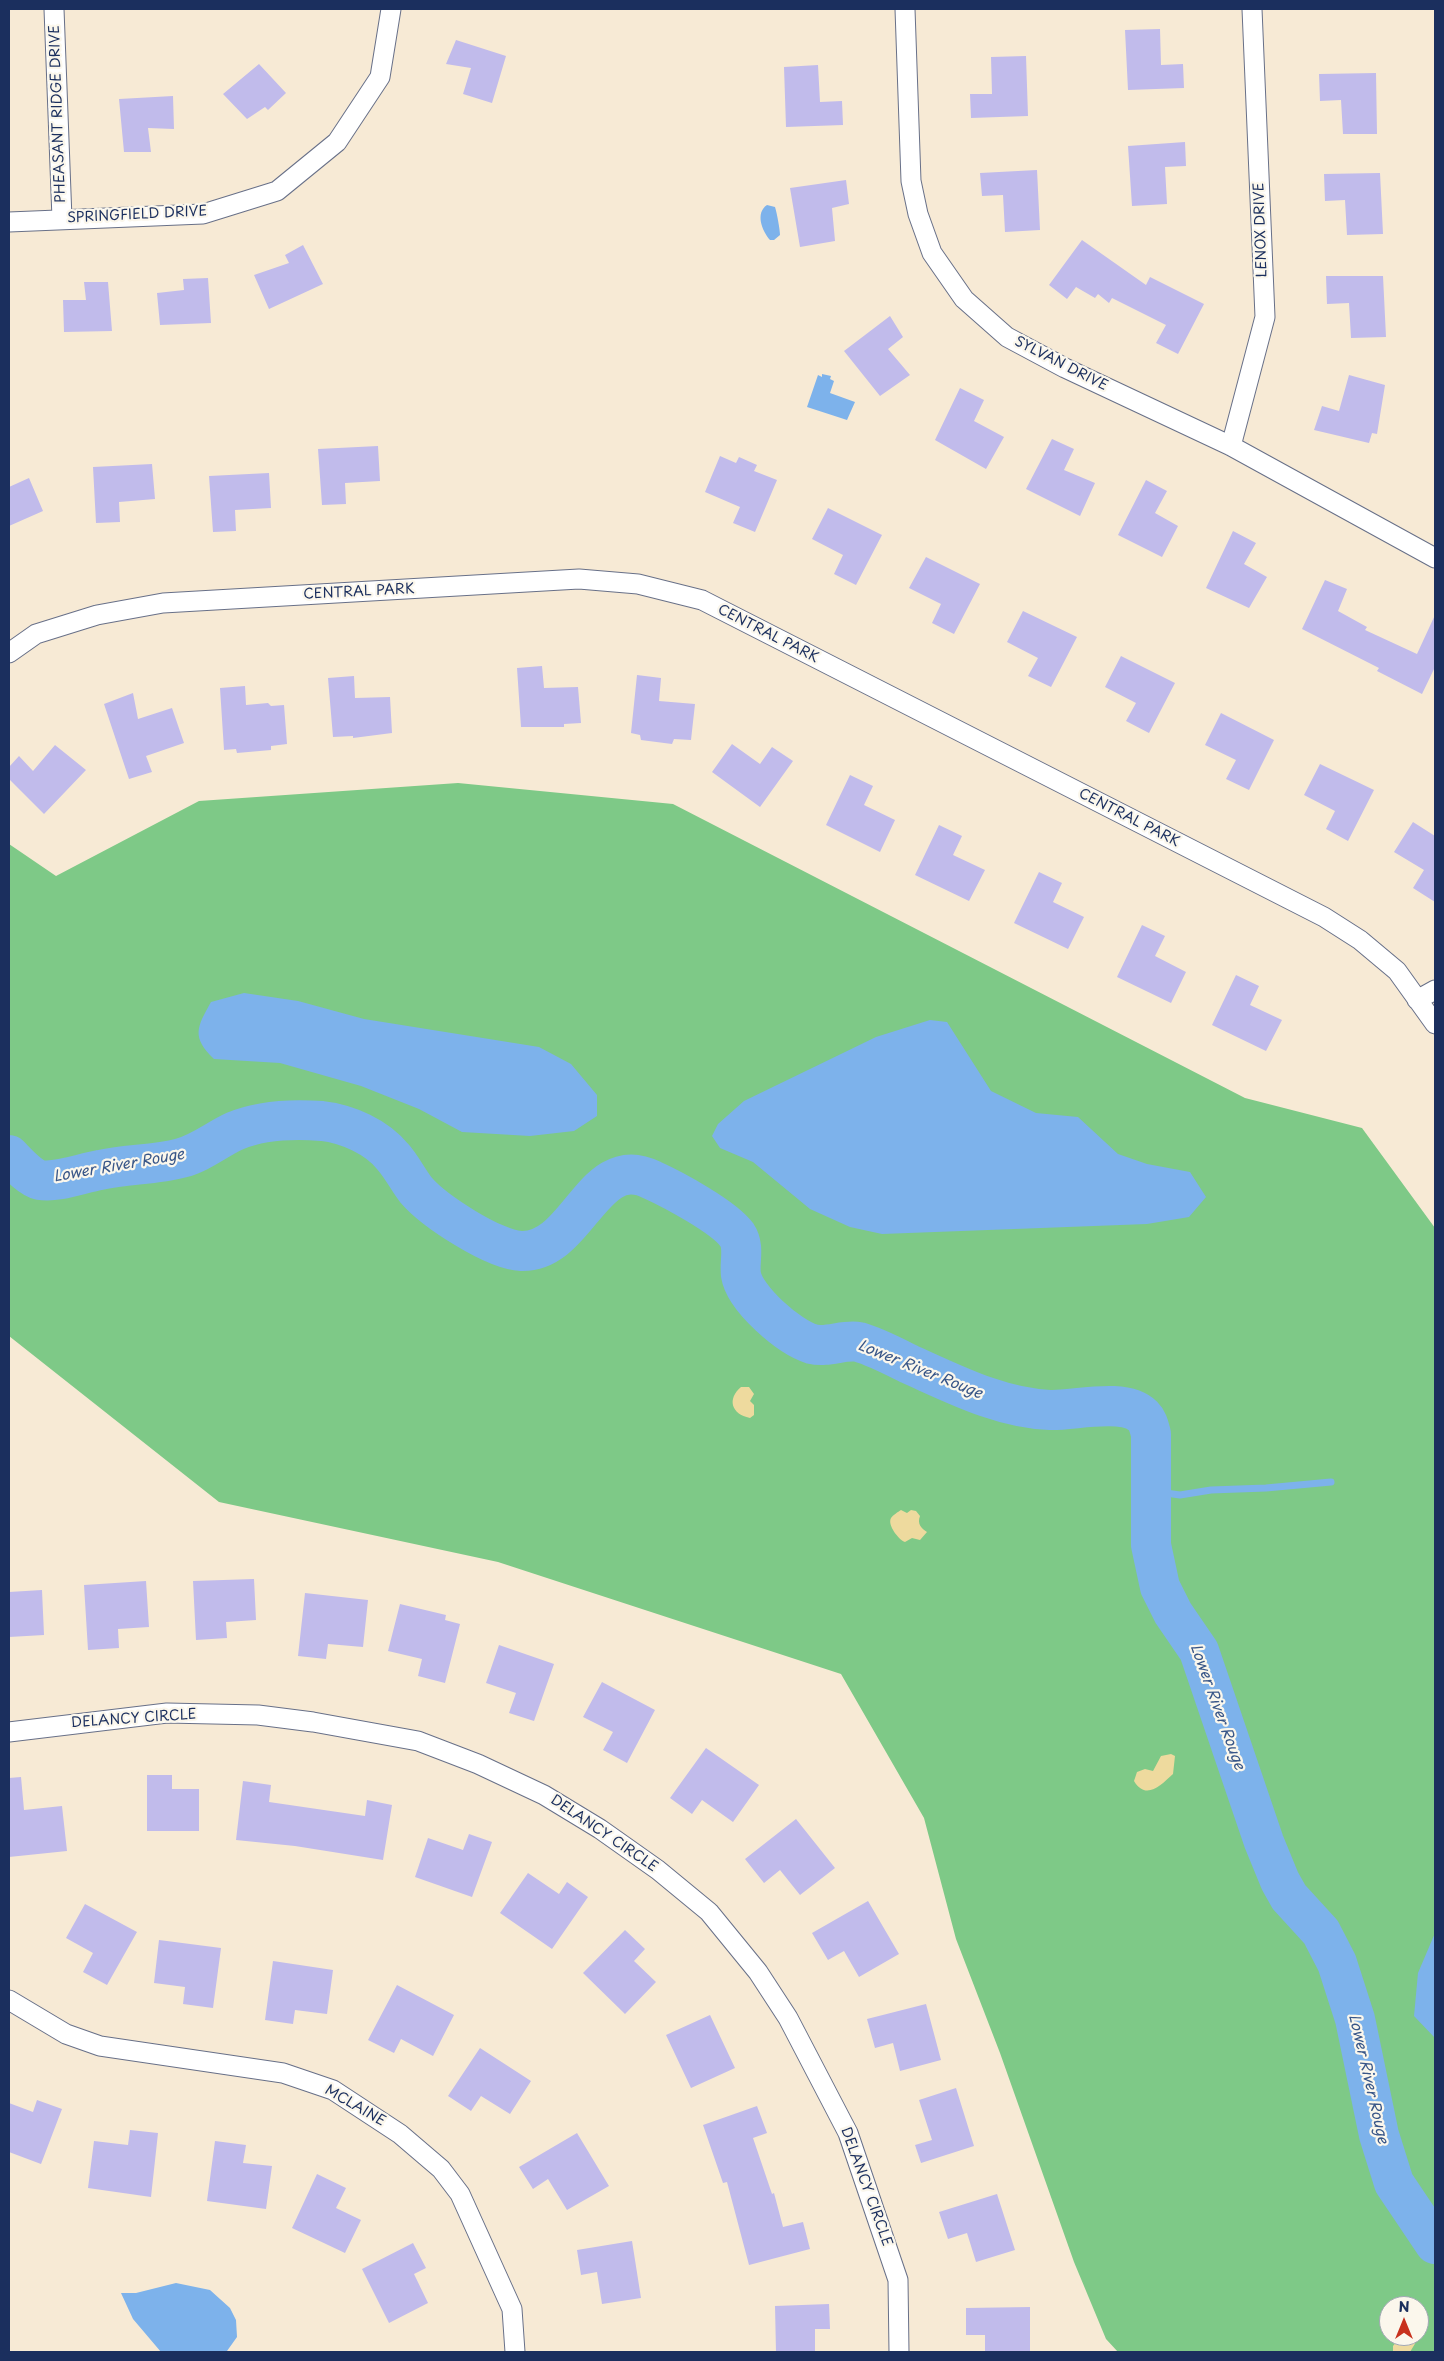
<!DOCTYPE html>
<html>
<head>
<meta charset="utf-8">
<style>
	body { margin:0 }
	#map { position:relative; width:1444px; height:2361px; overflow:hidden; background:#f7ead5; font-family:"Playpen Sans",sans-serif }
	canvas { display:block }
	.frame { position:absolute; inset:0; border:10px solid #1b2f5e; pointer-events:none }
	.north { position:absolute; left:1379px; top:2296px; width:50px; height:50px; box-sizing:border-box; background:#fbf7ec; border:1px solid #a1a7b3; border-radius:50%; rotate:0deg; font-size:14px; font-weight:700; line-height:20px; text-align:center; color:#1b2f5e }
	.north::after { content:''; display:block; margin:auto; width:18px; height:22px; background:#c8321e; clip-path:polygon(50% 0,100% 100%,50% 72%,0 100%) }
</style>
</head>
<body>
<div id="map">
<canvas width="1444" height="2361"></canvas>
<div class="frame"></div>
<div class="north">N</div>
</div>
<script>
const c = document.querySelector('canvas').getContext('2d');
c.lineJoin = 'round';
function fillPath(path, color) {
  c.fillStyle = color;
  c.fill(path, 'evenodd');
}
function trace(path, color, width, dash) {
  c.strokeStyle = color;
  c.lineWidth = width;
  c.lineCap = dash ? 'butt' : 'round';
  c.setLineDash(dash || []);
  c.stroke(path);
}
function label(font, color, halo, rows, align = 'center') {
  c.font = font + ' "Playpen Sans",sans-serif';
  c.lineWidth = 4.5;
  c.setLineDash([]);
  c.textBaseline = 'middle';
  c.strokeStyle = halo;
  c.fillStyle = color;
  for (const [text, x, y, turn = 0] of rows) {
    c.save();
    c.translate(x, y);
    c.rotate((+turn || 0) * Math.PI / 180);
    c.textAlign = isNaN(turn) ? turn : align;
    if (halo) c.strokeText(text, 0, 0);
    c.fillText(text, 0, 0);
    c.restore();
  }
}
const green = new Path2D(`
	M 458,783 L 673,804 L 1245,1098 L 1362,1128 L 1435,1228 L 1435,2352 L 1118,2352 L 1106,2339 L 1074,2262 L 1000,2053 L 956,1939 L 924,1818 L 841,1674 L 498,1562 L 219,1502 L 9,1336 L 9,844 L 56,876 L 199,801 ZM 1389,2306 L 1419,2306 L 1419,2336 L 1389,2336 Z`);
const sand = new Path2D(`
	M 741,1387 L 749,1387 L 754,1394 L 750,1401 L 754,1405 L 754,1415 L 750,1418 C 731,1414 727,1399 741,1387 Z
	M 901,1510 L 907,1513 L 911,1510 L 916,1511 L 920,1516 C 917,1524 921,1528 927,1532 L 920,1540 L 912,1538 L 905,1542 C 899,1540 887,1525 891,1518 C 893,1515 898,1512 901,1510 Z
	M 1171,1754 L 1175,1756 L 1173,1774 C 1161,1785 1146,1801 1134,1781 L 1137,1772 L 1145,1769 L 1153,1771 L 1161,1756 Z
	M 1419,2319 L 1423,2325 L 1422,2332 L 1410,2352 L 1393,2352 L 1393,2346 L 1401,2336 L 1419,2336 Z`);
const water = new Path2D(`
	M 767,205 L 775,207 C 777,213 780,230 780,235 L 774,240 L 770,240 C 762,231 755,213 767,205 Z
	M 822,374 L 831,376 L 830,379 L 834,381 L 830,393 L 855,402 L 847,420 L 807,407 L 818,375 L 822,377 Z
	M 244,993 L 298,1001 L 364,1019 L 539,1047 L 571,1064 L 597,1095 L 597,1116 L 574,1131 L 530,1136 L 462,1132 L 419,1109 L 361,1086 L 280,1063 L 214,1059 C 191,1037 197,1027 211,1002 Z
	M 930,1020 L 947,1022 L 991,1091 L 1036,1113 L 1078,1117 L 1118,1154 L 1147,1164 L 1190,1172 L 1206,1197 L 1189,1217 L 1147,1224 L 882,1234 L 850,1227 L 810,1209 L 753,1162 L 720,1148 L 712,1136 L 718,1124 L 744,1101 L 876,1037 Z
	M 1435,1933 L 1435,2038 L 1414,2016 L 1418,1973 Z
	M 176,2283 L 210,2290 L 230,2308 L 236,2320 L 237,2337 L 227,2351 L 161,2352 L 133,2319 L 121,2293 L 136,2293 Z`);
const stream = new Path2D(`
	M 1151,1491 L 1180,1495 L 1211,1490 L 1266,1488 L 1331,1482`);
const river = new Path2D(`
	M 9,1155 C 17,1163 29,1177 40,1180 C 58,1183 82,1173 100,1170 C 127,1164 155,1165 181,1158 C 201,1153 217,1139 235,1131 C 261,1120 295,1119 322,1121 C 348,1124 377,1137 393,1157 C 402,1167 408,1180 416,1190 C 434,1211 494,1250 521,1251 C 579,1253 592,1150 652,1180 C 674,1190 724,1217 737,1235 C 745,1247 739,1262 741,1275 C 745,1299 789,1337 812,1344 C 828,1348 844,1339 859,1342 C 876,1347 893,1356 909,1364 C 954,1384 1000,1408 1050,1410 C 1074,1411 1124,1397 1143,1416 C 1148,1421 1149,1427 1151,1434 L 1151,1545 L 1160,1587 L 1173,1613 L 1199,1651 L 1264,1842 L 1280,1881 L 1289,1897 L 1321,1932 L 1337,1963 L 1355,2019 L 1379,2135 L 1394,2183 L 1435,2244`);
const building = new Path2D(`
	M 1160,29 L 1161,65 L 1183,64 L 1184,88 L 1128,90 L 1125,30 Z
	M 456,40 L 506,56 L 492,103 L 463,94 L 471,68 L 446,64 Z
	M 1026,56 L 1028,116 L 971,118 L 970,94 L 992,94 L 991,57 Z
	M 259,64 L 286,93 L 268,110 L 265,107 L 247,119 L 223,94 Z
	M 818,65 L 820,102 L 842,101 L 843,125 L 786,127 L 784,67 Z
	M 1376,73 L 1377,134 L 1343,134 L 1341,100 L 1320,101 L 1319,74 Z
	M 173,96 L 174,129 L 148,128 L 151,152 L 124,152 L 119,99 Z
	M 1185,142 L 1186,166 L 1165,167 L 1167,204 L 1132,206 L 1128,146 Z
	M 1037,170 L 1040,230 L 1005,232 L 1003,195 L 982,196 L 980,173 Z
	M 1380,173 L 1383,234 L 1347,235 L 1345,200 L 1325,201 L 1324,174 Z
	M 846,180 L 849,204 L 832,208 L 835,241 L 800,247 L 790,188 Z
	M 1082,240 L 1146,285 L 1150,277 L 1204,304 L 1178,354 L 1156,343 L 1166,325 L 1112,298 L 1109,303 L 1098,294 L 1095,298 L 1076,287 L 1067,299 L 1049,285 Z
	M 303,245 L 323,284 L 269,309 L 254,275 L 289,263 L 285,255 Z
	M 1326,276 L 1383,276 L 1386,337 L 1351,338 L 1349,303 L 1327,304 Z
	M 208,278 L 211,323 L 160,325 L 157,293 L 184,290 L 183,279 Z
	M 84,282 L 108,282 L 112,331 L 64,332 L 63,300 L 86,300 Z
	M 890,316 L 903,337 L 888,349 L 910,375 L 880,396 L 844,351 Z
	M 1349,375 L 1385,385 L 1377,434 L 1372,433 L 1369,443 L 1314,430 L 1322,406 L 1339,411 Z
	M 960,388 L 984,400 L 974,421 L 1004,437 L 986,469 L 935,440 Z
	M 1052,439 L 1074,449 L 1064,470 L 1095,483 L 1080,516 L 1026,489 Z
	M 378,446 L 380,481 L 345,483 L 346,504 L 322,505 L 318,449 Z
	M 720,456 L 736,463 L 739,457 L 757,465 L 754,471 L 777,480 L 755,532 L 733,523 L 740,507 L 705,492 Z
	M 152,464 L 155,499 L 119,502 L 120,522 L 96,523 L 93,467 Z
	M 269,473 L 271,508 L 235,510 L 236,531 L 213,532 L 209,476 Z
	M 29,478 L 43,511 L 9,526 L 9,487 Z
	M 1146,480 L 1167,491 L 1155,513 L 1178,526 L 1162,557 L 1118,535 Z
	M 828,508 L 882,535 L 856,585 L 834,574 L 843,555 L 812,539 Z
	M 1233,531 L 1256,543 L 1244,564 L 1267,577 L 1249,608 L 1206,588 Z
	M 926,557 L 980,584 L 954,634 L 932,623 L 941,604 L 909,588 Z
	M 1325,580 L 1347,589 L 1338,611 L 1367,627 L 1365,630 L 1417,654 L 1435,615 L 1435,667 L 1422,694 L 1377,671 L 1379,668 L 1302,629 Z
	M 1023,611 L 1077,637 L 1051,687 L 1028,676 L 1038,658 L 1007,642 Z
	M 1121,656 L 1175,683 L 1149,733 L 1126,721 L 1136,703 L 1105,687 Z
	M 542,666 L 544,688 L 578,687 L 581,723 L 564,724 L 564,727 L 521,727 L 517,668 Z
	M 637,675 L 661,678 L 659,701 L 695,704 L 691,740 L 674,739 L 672,744 L 641,740 L 640,735 L 631,733 Z
	M 354,676 L 355,698 L 390,697 L 392,733 L 353,738 L 353,736 L 333,737 L 328,678 Z
	M 245,686 L 246,705 L 268,703 L 271,706 L 284,705 L 287,744 L 271,746 L 271,750 L 237,753 L 236,749 L 224,750 L 220,688 Z
	M 133,693 L 138,719 L 172,708 L 184,743 L 146,756 L 152,772 L 129,779 L 104,704 Z
	M 1221,713 L 1274,740 L 1249,790 L 1226,779 L 1236,760 L 1205,745 Z
	M 732,744 L 760,764 L 772,747 L 793,761 L 760,807 L 712,772 Z
	M 55,745 L 86,770 L 44,814 L 9,779 L 9,767 L 19,756 L 33,771 Z
	M 1320,764 L 1374,790 L 1348,841 L 1326,829 L 1335,811 L 1304,795 Z
	M 850,775 L 873,786 L 864,805 L 895,820 L 880,852 L 826,825 Z
	M 1413,822 L 1435,836 L 1435,902 L 1413,888 L 1424,870 L 1394,852 Z
	M 939,825 L 962,836 L 953,855 L 985,870 L 969,901 L 915,875 Z
	M 1039,872 L 1062,883 L 1053,902 L 1084,917 L 1068,949 L 1014,923 Z
	M 1142,925 L 1165,936 L 1155,956 L 1186,972 L 1171,1003 L 1117,977 Z
	M 1236,975 L 1259,986 L 1250,1005 L 1282,1020 L 1266,1051 L 1212,1025 Z
	M 254,1579 L 256,1620 L 226,1622 L 227,1638 L 196,1640 L 193,1581 Z
	M 146,1581 L 149,1627 L 118,1629 L 119,1648 L 88,1650 L 84,1585 Z
	M 42,1590 L 44,1635 L 9,1637 L 9,1592 Z
	M 305,1593 L 368,1600 L 363,1647 L 328,1644 L 326,1659 L 298,1656 Z
	M 400,1604 L 446,1615 L 445,1620 L 460,1624 L 445,1683 L 418,1676 L 422,1659 L 388,1651 Z
	M 499,1645 L 554,1664 L 534,1721 L 509,1713 L 516,1693 L 486,1683 Z
	M 602,1682 L 655,1710 L 627,1763 L 603,1750 L 613,1732 L 583,1717 Z
	M 706,1748 L 759,1785 L 733,1822 L 702,1800 L 692,1814 L 670,1798 Z
	M 147,1775 L 172,1775 L 172,1789 L 199,1789 L 199,1831 L 147,1831 Z
	M 21,1777 L 24,1810 L 62,1806 L 67,1851 L 9,1857 L 9,1778 Z
	M 243,1781 L 271,1785 L 269,1802 L 365,1816 L 367,1800 L 392,1805 L 383,1860 L 295,1846 L 236,1840 Z
	M 796,1819 L 835,1868 L 800,1895 L 780,1870 L 764,1883 L 745,1859 Z
	M 469,1834 L 492,1842 L 472,1897 L 415,1877 L 428,1838 L 463,1850 Z
	M 528,1873 L 559,1894 L 567,1882 L 588,1897 L 552,1949 L 500,1913 Z
	M 868,1901 L 899,1954 L 859,1977 L 844,1951 L 828,1960 L 812,1933 Z
	M 85,1904 L 137,1932 L 107,1985 L 83,1972 L 93,1953 L 66,1938 Z
	M 625,1930 L 645,1949 L 634,1961 L 656,1982 L 625,2014 L 583,1973 Z
	M 159,1940 L 221,1948 L 213,2008 L 183,2004 L 185,1987 L 154,1983 Z
	M 273,1961 L 333,1970 L 327,2014 L 295,2010 L 293,2024 L 265,2020 Z
	M 397,1985 L 454,2015 L 433,2056 L 401,2039 L 394,2053 L 368,2040 Z
	M 926,2004 L 941,2060 L 900,2071 L 893,2043 L 875,2048 L 867,2019 Z
	M 710,2015 L 735,2068 L 691,2088 L 666,2035 Z
	M 480,2048 L 531,2081 L 510,2114 L 481,2096 L 471,2111 L 448,2096 Z
	M 956,2088 L 974,2146 L 921,2163 L 915,2145 L 932,2140 L 919,2100 Z
	M 37,2100 L 62,2109 L 41,2164 L 9,2152 L 9,2103 L 33,2112 Z
	M 757,2106 L 767,2133 L 753,2138 L 772,2194 L 774,2193 L 783,2227 L 803,2222 L 810,2249 L 749,2265 L 727,2182 L 723,2183 L 703,2125 Z
	M 130,2130 L 158,2133 L 151,2197 L 88,2188 L 94,2141 L 128,2145 Z
	M 577,2133 L 609,2186 L 567,2210 L 548,2179 L 533,2189 L 519,2167 Z
	M 215,2141 L 246,2145 L 243,2163 L 272,2166 L 266,2209 L 207,2201 Z
	M 317,2174 L 346,2188 L 336,2208 L 361,2220 L 345,2253 L 292,2228 Z
	M 997,2194 L 1015,2250 L 976,2262 L 967,2233 L 948,2239 L 939,2212 Z
	M 632,2241 L 641,2298 L 602,2304 L 597,2272 L 581,2275 L 577,2250 Z
	M 413,2243 L 426,2268 L 414,2274 L 428,2303 L 389,2323 L 362,2269 Z
	M 829,2304 L 830,2329 L 815,2329 L 815,2352 L 776,2352 L 775,2306 Z
	M 1030,2307 L 1030,2352 L 985,2352 L 985,2335 L 966,2335 L 966,2308 Z`);
const minor = new Path2D(`
	M 54,9 L 62,219
	M 905,9 L 911,181 L 918,214 L 932,253 L 964,299 L 1007,337 L 1065,368 L 1231,446 L 1435,558
	M 9,222 L 203,214 L 277,191 L 337,142 L 380,77 L 391,9
	M 1231,446 L 1265,317 L 1252,9
	M 9,653 L 36,634 L 97,615 L 163,603 L 579,579 L 638,584 L 702,600 L 1324,917 L 1360,940 L 1397,971 L 1435,1024
	M 1417,1000 L 1435,990
	M 9,1732 L 167,1713 L 258,1715 L 313,1722 L 418,1741 L 478,1764 L 544,1795 L 600,1829 L 658,1870 L 709,1912 L 758,1972 L 788,2018 L 848,2133 L 898,2280 L 899,2352
	M 9,2000 L 66,2034 L 100,2046 L 283,2073 L 333,2090 L 400,2134 L 441,2169 L 460,2194 L 512,2309 L 515,2352`);
const streetNames = [
	["PHEASANT RIDGE DRIVE",58,114,-92],
	["SPRINGFIELD DRIVE",137,215,-3],
	["LENOX DRIVE",1261,230,-92],
	["SYLVAN DRIVE",1061,364,27],
	["CENTRAL PARK",359,592,-3],
	["CENTRAL PARK",768,634,27],
	["CENTRAL PARK",1129,818,27],
	["DELANCY CIRCLE",134,1719,-4],
	["DELANCY CIRCLE",604,1834,34],
	["MCLAINE",355,2106,30],
	["DELANCY CIRCLE",866,2187,70]
];
const waterNames = [
	["Lower River Rouge",119,1166,-10],
	["Lower River Rouge",920,1370,22],
	["Lower River Rouge",1217,1707,70],
	["Lower River Rouge",1368,2079,77]
];
fillPath(green, '#7ec987');
fillPath(sand, '#eeda9e');
fillPath(water, '#7db2eb');
trace(stream, '#7db2eb', 7);
trace(river, '#7db2eb', 40);
fillPath(building, '#c1bbeb');
trace(minor, '#687088', 21);
trace(minor, '#fff', 19);
label('14px', '#1b2f5e', '#fbf7ec', streetNames);
label('italic 15px', '#385688', '#fbf7ec', waterNames);
</script>
</body>
</html>
